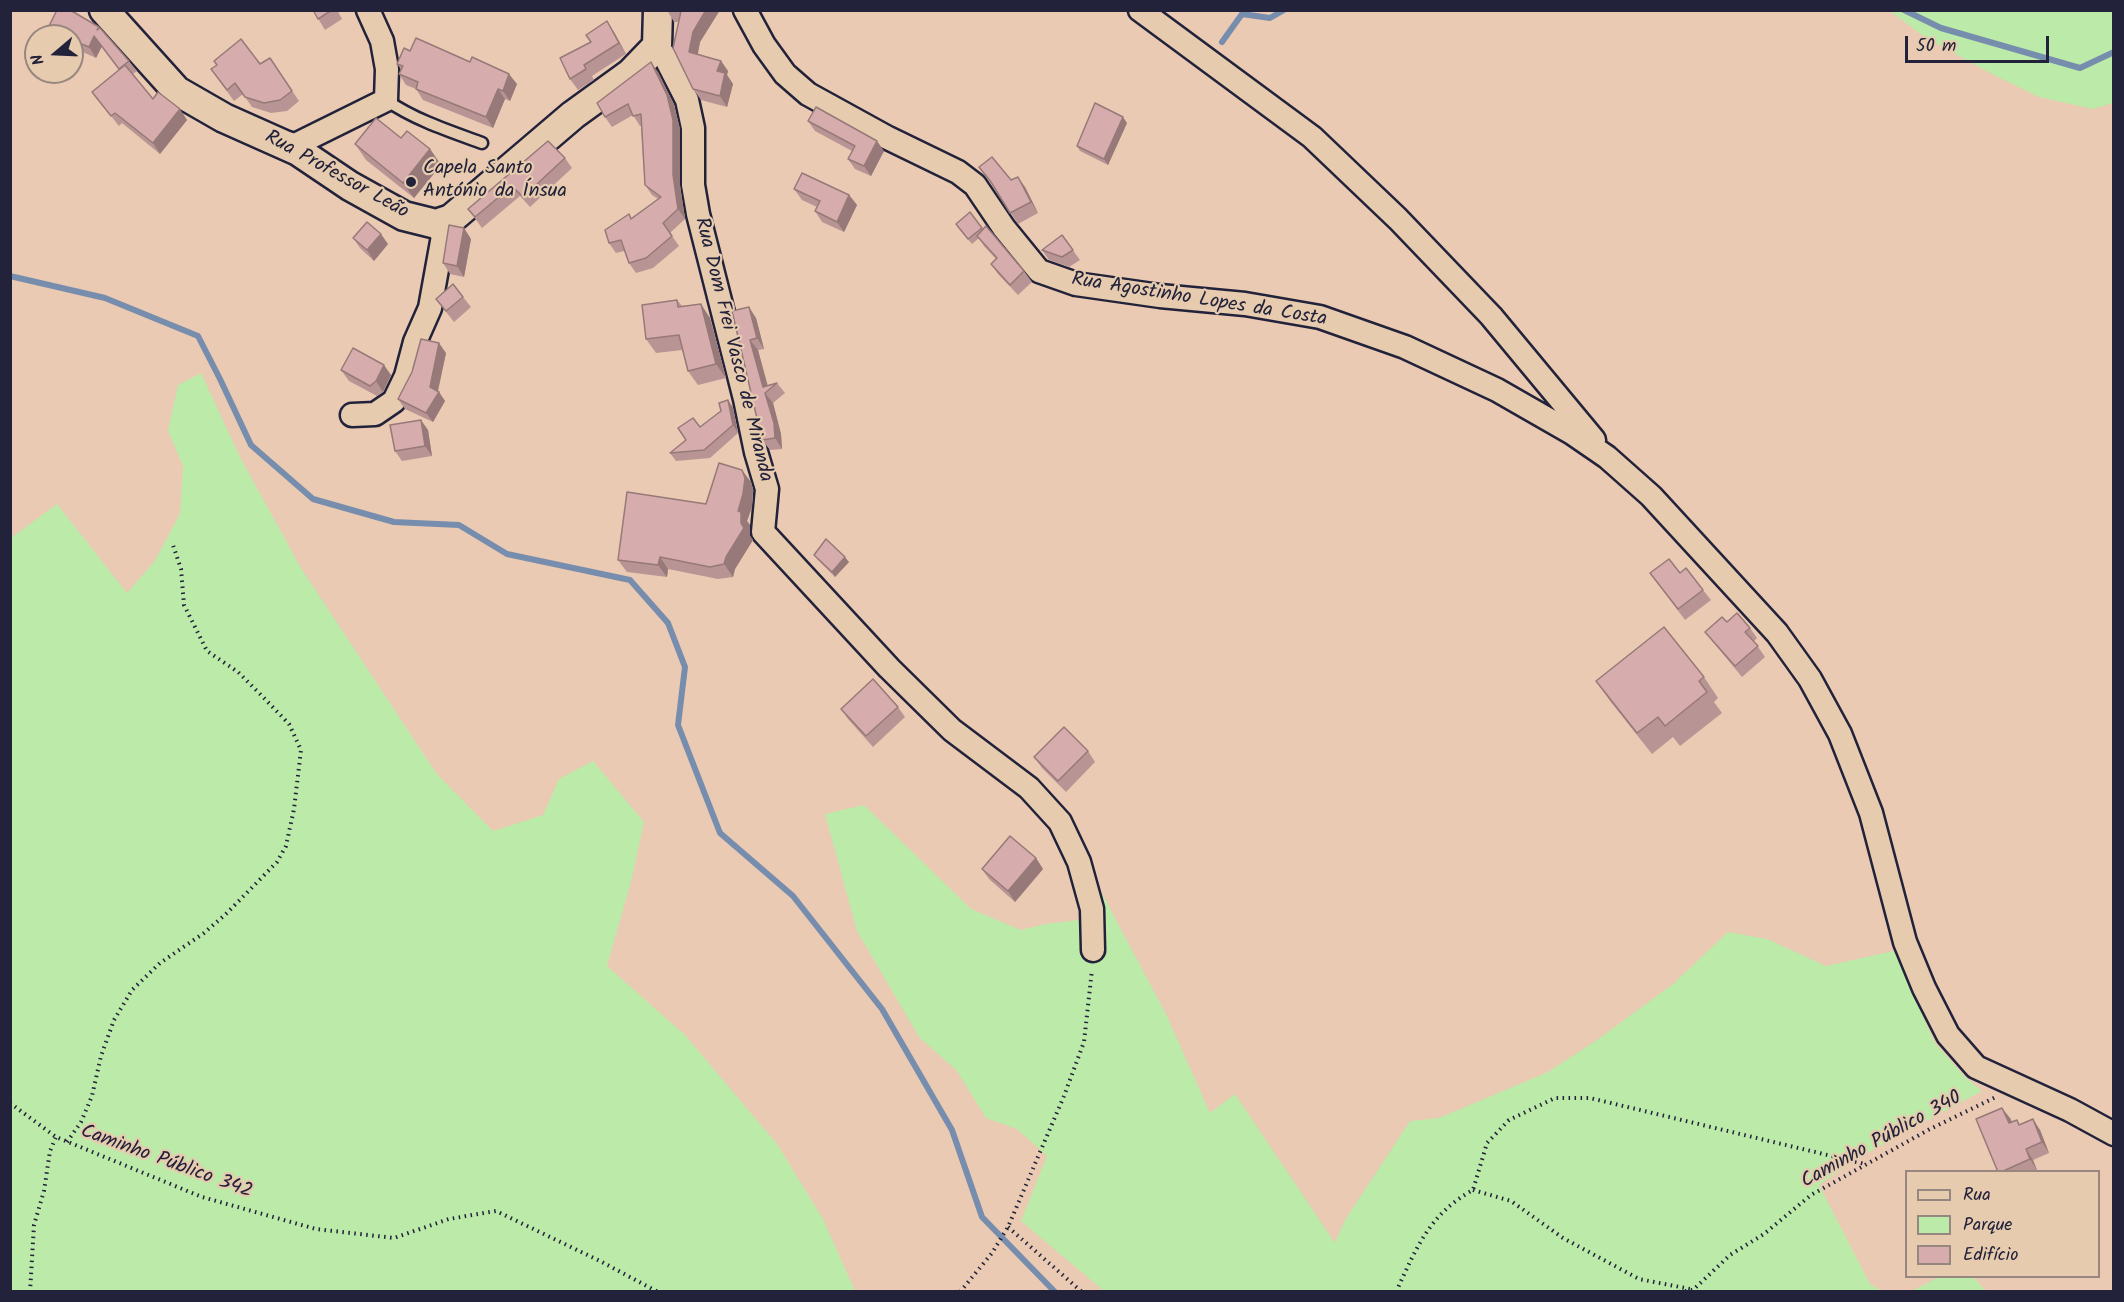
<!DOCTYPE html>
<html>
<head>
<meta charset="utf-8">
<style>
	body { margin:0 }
	#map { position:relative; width:2124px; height:1302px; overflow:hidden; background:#eacab2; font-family:Kalam,sans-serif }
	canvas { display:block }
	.frame { position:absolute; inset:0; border:12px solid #22223b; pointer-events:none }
	.legend { position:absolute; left:1905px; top:1170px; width:195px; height:108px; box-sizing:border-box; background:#e7cbae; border:2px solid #988780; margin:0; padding:8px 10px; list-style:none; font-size:18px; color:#22223b }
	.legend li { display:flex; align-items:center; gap:12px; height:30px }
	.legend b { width:30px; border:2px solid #988780 }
	.north { position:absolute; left:24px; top:24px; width:60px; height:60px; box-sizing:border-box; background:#e7cbae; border:2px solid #988780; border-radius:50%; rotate:251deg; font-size:16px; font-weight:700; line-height:24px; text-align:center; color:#22223b }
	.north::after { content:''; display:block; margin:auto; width:21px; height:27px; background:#22223b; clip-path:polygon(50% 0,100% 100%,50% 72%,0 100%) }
	.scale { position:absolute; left:1905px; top:36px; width:144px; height:27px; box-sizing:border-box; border:3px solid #22223b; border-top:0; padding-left:8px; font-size:18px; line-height:21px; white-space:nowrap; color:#22223b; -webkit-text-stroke:4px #e7cbae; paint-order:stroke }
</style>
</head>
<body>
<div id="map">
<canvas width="2124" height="1302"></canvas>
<div class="frame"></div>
<ul class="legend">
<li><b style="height:8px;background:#e7cbae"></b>Rua</li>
<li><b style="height:16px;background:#bbeaa9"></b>Parque</li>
<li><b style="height:16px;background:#d6adac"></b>Edifício</li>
</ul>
<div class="north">N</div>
<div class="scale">50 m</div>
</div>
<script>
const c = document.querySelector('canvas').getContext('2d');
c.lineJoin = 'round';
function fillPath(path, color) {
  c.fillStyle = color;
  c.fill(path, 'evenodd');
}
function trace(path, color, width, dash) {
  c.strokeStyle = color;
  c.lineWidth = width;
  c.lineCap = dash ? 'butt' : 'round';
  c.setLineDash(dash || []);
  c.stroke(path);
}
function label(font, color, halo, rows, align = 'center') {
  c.font = font + ' Kalam,sans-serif';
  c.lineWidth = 4.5;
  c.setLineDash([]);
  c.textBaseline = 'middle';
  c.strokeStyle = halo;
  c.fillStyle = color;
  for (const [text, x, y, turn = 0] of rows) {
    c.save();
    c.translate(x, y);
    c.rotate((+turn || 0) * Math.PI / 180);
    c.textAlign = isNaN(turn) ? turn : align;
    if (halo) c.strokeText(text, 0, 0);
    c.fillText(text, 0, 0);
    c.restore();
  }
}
const green = new Path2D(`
	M 1890,11 L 2113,11 L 2113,103 L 2093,109 L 2039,97 L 1994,75 L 1926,38 Z
	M 201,373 L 241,459 L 301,568 L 436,773 L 493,831 L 543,815 L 559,779 L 593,761 L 644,822 L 631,882 L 607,966 L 685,1035 L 777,1144 L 823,1219 L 855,1291 L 11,1291 L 11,538 L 57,504 L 127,593 L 154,562 L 180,514 L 183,466 L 168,431 L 178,385 Z
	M 864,805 L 971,909 L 1021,930 L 1046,924 L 1101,917 L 1098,886 L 1166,1014 L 1210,1113 L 1235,1094 L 1335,1243 L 1345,1220 L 1410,1121 L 1439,1118 L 1548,1072 L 1597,1040 L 1673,984 L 1728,932 L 1767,939 L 1826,966 L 1898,950 L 1913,995 L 1935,1043 L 1963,1075 L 1982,1091 L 1856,1159 L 1819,1185 L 1870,1284 L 1882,1291 L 1104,1291 L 1021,1221 L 1047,1156 L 1017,1129 L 986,1118 L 957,1071 L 919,1037 L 857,931 L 825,814 Z
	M 1941,1276 L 1973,1277 L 1986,1291 L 1912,1291 Z`);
const stream = new Path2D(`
	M 1904,10 L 1941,28 L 2080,68 L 2114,52
	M 1222,42 L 1242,14 L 1270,18 L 1284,10
	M 10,276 L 105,298 L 198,336 L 220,379 L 251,445 L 313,499 L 394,522 L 459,525 L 507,554 L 630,580 L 668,623 L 685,667 L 678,725 L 720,833 L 793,896 L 882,1009 L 952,1130 L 982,1217 L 1055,1292`);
const path = new Path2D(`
	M 10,1103 L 56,1137 L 202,1197 L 316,1229 L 394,1238 L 449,1219 L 496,1211 L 600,1261 L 658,1292
	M 67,1142 L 81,1122 L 92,1096 L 101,1056 L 114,1020 L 132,990 L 160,963 L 204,933 L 227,913 L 277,862 L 286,846 L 294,809 L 301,750 L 289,724 L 264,698 L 238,672 L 207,651 L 184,605 L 181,569 L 172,542
	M 1473,1190 L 1511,1201 L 1563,1238 L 1639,1279 L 1690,1289
	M 1008,1227 L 1082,1292
	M 30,1292 L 34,1225 L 44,1191 L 50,1151 L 56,1137
	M 960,1292 L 992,1253 L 1008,1227 L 1064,1096 L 1084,1042 L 1092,970
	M 1396,1292 C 1416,1249 1429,1214 1473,1190 L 1487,1143 L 1509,1120 L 1555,1098 L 1590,1098 L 1865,1164
	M 1679,1292 L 1693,1290 L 1730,1255 L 1764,1234 L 1811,1195 L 1930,1129 L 1996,1097`);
const service = new Path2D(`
	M 386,100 C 415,120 449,131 482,143`);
const minor = new Path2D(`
	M 745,10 L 764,45 L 785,74 L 808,94 L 888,138 L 958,172 L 975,185 L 1004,228 L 1039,271 L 1076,284 L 1160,296 L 1245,304 L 1320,317 L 1405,347 L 1497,390 L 1572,433 L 1607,457 L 1651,496 L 1777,633 L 1810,679 L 1840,734 L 1871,813 L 1905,942 L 1924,988 L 1948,1035 L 1976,1067 L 2070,1110 L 2114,1134
	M 1140,10 L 1312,137 L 1398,219 L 1491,316 L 1594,440
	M 657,46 L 664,55 L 687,100 L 693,128 L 693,185 L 698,214 L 745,399 L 756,452 L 767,489 L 763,532 L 889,668 L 952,730 L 1029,788 L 1060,822 L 1079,862 L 1092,909 L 1093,950
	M 278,141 L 295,145 L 386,100 L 387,69 L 382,41 L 368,10
	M 352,415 L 375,414 L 394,401 L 406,376 L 415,342 L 430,308 L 443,236 L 436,224`);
const tertiary = new Path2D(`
	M 104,10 L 177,91 L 224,118 L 298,151 L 350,186 L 404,216 L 436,224 L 451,219 L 573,115 L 631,73 L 657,46 L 658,10`);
const wall = new Path2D(`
	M 313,10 L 337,10 L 342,19 L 325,30 Z
	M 667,10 L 720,10 L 700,42 L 698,54 L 721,61 L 728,71 L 727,75 L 733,84 L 727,107 L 701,100 L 693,89 L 679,22 L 674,22 Z
	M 99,27 L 129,61 L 137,71 L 133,74 L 153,99 L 187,120 L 160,154 L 122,123 L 119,126 L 92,92 L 119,70 L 102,46 L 96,58 L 72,47 L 72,36 L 53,36 L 48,28 Z
	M 614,32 L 626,54 L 592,76 L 594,80 L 578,90 L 570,79 Z
	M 410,51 L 517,84 L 510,101 L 505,99 L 493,128 L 423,100 L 416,89 L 406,85 L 399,74 L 401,69 L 397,64 Z
	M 270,58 L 299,101 L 287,111 L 271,113 L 252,107 L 243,94 L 234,101 L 211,69 L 260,64 Z
	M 658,72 L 674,105 L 680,129 L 680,185 L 685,219 L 670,233 L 679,246 L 653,268 L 636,273 L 629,263 L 624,251 L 616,253 L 609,243 L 629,214 L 631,218 L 658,199 L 652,195 L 645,185 L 641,126 L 640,126 L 633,115 L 612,127 L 605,117 Z
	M 808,121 L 884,151 L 871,176 L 855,169 L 848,159 L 852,151 L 815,131 Z
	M 1127,123 L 1108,165 L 1080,151 L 1077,146 Z
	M 401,138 L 430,149 L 441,165 L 414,198 L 366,160 L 355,144 Z
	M 565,158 L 572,168 L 530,207 L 520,196 L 482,228 L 468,209 Z
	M 979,167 L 1025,187 L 1038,213 L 1018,224 L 995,188 Z
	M 794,189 L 849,195 L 857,205 L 844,232 L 822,222 L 815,211 L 817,207 L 802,200 Z
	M 970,212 L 983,229 L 1024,271 L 1032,282 L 1018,295 L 998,274 L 991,264 L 996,259 L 984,246 L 979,238 L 972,244 L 959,229 Z
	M 1062,235 L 1080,260 L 1069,267 L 1049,260 L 1042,250 Z
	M 353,238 L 388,244 L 374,261 L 360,248 Z
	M 471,239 L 464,277 L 450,274 L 443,263 Z
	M 463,297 L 471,307 L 454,322 L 436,299 Z
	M 677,300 L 682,306 L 710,318 L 726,378 L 698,385 L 688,371 L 682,350 L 656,353 L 646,339 Z
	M 732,311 L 756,318 L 764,349 L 758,350 L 767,386 L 777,383 L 785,393 L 773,403 L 781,434 L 782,449 L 770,450 L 762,440 Z
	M 446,353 L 438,391 L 445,401 L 433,422 L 405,409 L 398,399 Z
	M 341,370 L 391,375 L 383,392 L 377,396 L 349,381 Z
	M 728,400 L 733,408 L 738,433 L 710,458 L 676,461 L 670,453 L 686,440 L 700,427 L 721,411 Z
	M 428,430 L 432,456 L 402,461 L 395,451 Z
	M 751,482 L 753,490 L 752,507 L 747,521 L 750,525 L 750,536 L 753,540 L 735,569 L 733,577 L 718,579 L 668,569 L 667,577 L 627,572 L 618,560 L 706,504 Z
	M 814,555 L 849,562 L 835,577 L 818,560 Z
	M 1650,573 L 1680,573 L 1703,590 L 1711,600 L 1685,620 Z
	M 1727,622 L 1750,628 L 1757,638 L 1754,641 L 1765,657 L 1742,677 L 1713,642 L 1705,632 Z
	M 1704,677 L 1718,698 L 1714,702 L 1722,713 L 1680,746 L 1673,737 L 1652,754 L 1610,701 L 1596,681 Z
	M 898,707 L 905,717 L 873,747 L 848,719 L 841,709 Z
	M 1088,751 L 1095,762 L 1066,792 L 1042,768 L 1034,757 Z
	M 1036,858 L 1043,869 L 1015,902 L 989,879 L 982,869 Z
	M 2010,1118 L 2012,1122 L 2017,1120 L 2020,1125 L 2040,1130 L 2049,1153 L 2033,1160 L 2037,1170 L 2033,1172 L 1998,1172 Z`);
const shadedWall = new Path2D(`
	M 706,10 L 720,10 L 700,42 L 696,62 L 689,52 L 693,32 Z
	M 607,21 L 614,32 L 626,54 L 619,43 Z
	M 94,36 L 102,46 L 96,58 L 89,47 Z
	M 721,61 L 728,71 L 727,75 L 733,84 L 727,107 L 720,96 L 717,71 Z
	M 651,62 L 658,72 L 674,105 L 680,129 L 680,185 L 685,219 L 678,209 Z
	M 509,74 L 517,84 L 510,101 L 503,91 Z
	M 498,89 L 505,99 L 493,128 L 486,117 Z
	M 180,109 L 187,120 L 160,154 L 153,143 Z
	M 1123,117 L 1127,123 L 1108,165 L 1104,159 Z
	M 877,141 L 884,151 L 871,176 L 864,166 Z
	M 430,149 L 441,165 L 414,198 L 403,183 Z
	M 1018,177 L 1025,187 L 1038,213 L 1031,202 Z
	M 849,195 L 857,205 L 844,232 L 837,222 Z
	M 464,228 L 471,239 L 464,277 L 457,266 Z
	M 381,234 L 388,244 L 374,261 L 367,250 Z
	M 701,304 L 710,318 L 726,378 L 716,364 Z
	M 749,307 L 756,318 L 764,349 L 757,338 Z
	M 750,340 L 758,350 L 769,390 L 763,387 Z
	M 439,343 L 446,353 L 437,395 L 439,392 L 445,401 L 433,422 L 426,413 L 430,387 Z
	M 384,365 L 391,375 L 383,392 L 376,381 Z
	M 765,393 L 773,403 L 781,434 L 782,449 L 775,438 Z
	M 728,400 L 733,408 L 738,433 L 733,425 Z
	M 421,420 L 428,430 L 432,456 L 425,446 Z
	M 742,470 L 751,482 L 753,490 L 752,507 L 747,521 L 750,525 L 750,536 L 753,540 L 735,569 L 733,577 L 724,564 L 726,557 L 741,523 L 738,511 Z
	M 660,557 L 668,569 L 667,577 L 658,565 Z
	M 845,557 L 849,562 L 835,577 L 832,572 Z
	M 1036,858 L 1043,869 L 1015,902 L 1008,891 Z
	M 2002,1108 L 2010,1118 L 2017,1134 L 2009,1123 Z
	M 2033,1119 L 2040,1130 L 2049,1153 L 2042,1142 Z
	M 2026,1149 L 2033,1160 L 2037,1170 L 2030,1159 Z`);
const building = new Path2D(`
	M 57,10 L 70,10 L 99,27 L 97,30 L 100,28 L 129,61 L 119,69 L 94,36 L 89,47 L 72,40 L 72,36 L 64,36 L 48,28 Z
	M 313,10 L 332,10 L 318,19 Z
	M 667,10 L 706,10 L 693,32 L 689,52 L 721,61 L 717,71 L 725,73 L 720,96 L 693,89 L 673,48 L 681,11 Z
	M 607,21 L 619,43 L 584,65 L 586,69 L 570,79 L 560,58 L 591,42 L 586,35 Z
	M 416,38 L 470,62 L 472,57 L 509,74 L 503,91 L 498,89 L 486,117 L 416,89 L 418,82 L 399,74 L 403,66 L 397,64 L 404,48 L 410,51 Z
	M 241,39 L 260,64 L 270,58 L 292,91 L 280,100 L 264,103 L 245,97 L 235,83 L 227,90 L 211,69 L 217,65 L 214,61 Z
	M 651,62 L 667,95 L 673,120 L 673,175 L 678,209 L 663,223 L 672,236 L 646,258 L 629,263 L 621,240 L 609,243 L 605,230 L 629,214 L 631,219 L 661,197 L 645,185 L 641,114 L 633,116 L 628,104 L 605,117 L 597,103 Z
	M 125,65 L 153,99 L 158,92 L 180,109 L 153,143 L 115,113 L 111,116 L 92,92 Z
	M 1095,103 L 1123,117 L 1104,159 L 1077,146 Z
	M 816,107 L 877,141 L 864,166 L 848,159 L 855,146 L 808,121 Z
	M 376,118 L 401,138 L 407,131 L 430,149 L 403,183 L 355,144 Z
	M 548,141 L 565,158 L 523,197 L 512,186 L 475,217 L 468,209 Z
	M 992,157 L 1011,180 L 1018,177 L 1031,202 L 1010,213 L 991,182 L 979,167 Z
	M 802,173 L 849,195 L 837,222 L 815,211 L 820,201 L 794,189 Z
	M 970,212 L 982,228 L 968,239 L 956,224 Z
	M 367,222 L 381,234 L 367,250 L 353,238 Z
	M 449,225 L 464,228 L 457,266 L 443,263 Z
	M 986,226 L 1024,271 L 1010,285 L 991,264 L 997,258 L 977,236 Z
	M 1062,235 L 1073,250 L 1062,257 L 1042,250 Z
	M 453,284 L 463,297 L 446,311 L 436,299 Z
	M 677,300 L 678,307 L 701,304 L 716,364 L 688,371 L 679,335 L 646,339 L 642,305 Z
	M 749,307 L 757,338 L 750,340 L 763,387 L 777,383 L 765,393 L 774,423 L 775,438 L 762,440 L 732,311 Z
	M 421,339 L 439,343 L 430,387 L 439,392 L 426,413 L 398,399 L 412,372 Z
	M 353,348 L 384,365 L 376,381 L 370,386 L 341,370 Z
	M 728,400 L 733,425 L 704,450 L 670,453 L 686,440 L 678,428 L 693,418 L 700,427 L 721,411 L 719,403 Z
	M 421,420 L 425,446 L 395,451 L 390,425 Z
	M 719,463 L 742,470 L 745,478 L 743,494 L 738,511 L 741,512 L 741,523 L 744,528 L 726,557 L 724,564 L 710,567 L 660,557 L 658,565 L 618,560 L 627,492 L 706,504 Z
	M 826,539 L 845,557 L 832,572 L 814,555 Z
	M 1669,559 L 1680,573 L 1686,568 L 1703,590 L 1678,609 L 1650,573 Z
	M 1737,613 L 1750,628 L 1745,632 L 1758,646 L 1735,666 L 1705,632 L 1722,617 L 1727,622 Z
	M 1664,627 L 1704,677 L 1699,681 L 1707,692 L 1665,726 L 1658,717 L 1637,733 L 1596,681 Z
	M 873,679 L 898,707 L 866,736 L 841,709 Z
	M 1064,727 L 1088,751 L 1058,781 L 1034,757 Z
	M 1010,836 L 1036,858 L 1008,891 L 982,869 Z
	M 2002,1108 L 2009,1123 L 2017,1120 L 2019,1125 L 2033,1119 L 2042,1142 L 2026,1149 L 2030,1159 L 2001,1172 L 1998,1172 L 1976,1119 Z`);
const markers = [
	[411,182,6,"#22223b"]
];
const poiNames = [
	["Capela Santo",423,170],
	["António da Ínsua",423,193]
];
const streetNames = [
	["Rua Professor Leão",336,176,29],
	["Rua Agostinho Lopes da Costa",1199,301,9],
	["Rua Dom Frei Vasco de Miranda",732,350,76],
	["Caminho Público 340",1882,1141,-29],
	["Caminho Público 342",166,1163,20]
];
fillPath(green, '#bbeaa9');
trace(stream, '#778dad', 6);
trace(service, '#22223b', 15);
trace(minor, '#22223b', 27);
trace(tertiary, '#22223b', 33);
trace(path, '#22223b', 4, [1.5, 4.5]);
trace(service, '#e7cbae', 10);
trace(minor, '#e7cbae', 22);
trace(tertiary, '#e7cbae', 28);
fillPath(wall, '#b89594');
fillPath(shadedWall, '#967978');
fillPath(building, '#d6adac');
trace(building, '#967978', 1.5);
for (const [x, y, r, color] of markers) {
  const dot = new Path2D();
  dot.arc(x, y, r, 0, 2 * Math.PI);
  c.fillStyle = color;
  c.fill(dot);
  trace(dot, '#e7cbae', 2);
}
label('20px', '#22223b', '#e7cbae', poiNames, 'left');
label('20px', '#22223b', '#e7cbae', streetNames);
</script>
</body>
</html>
